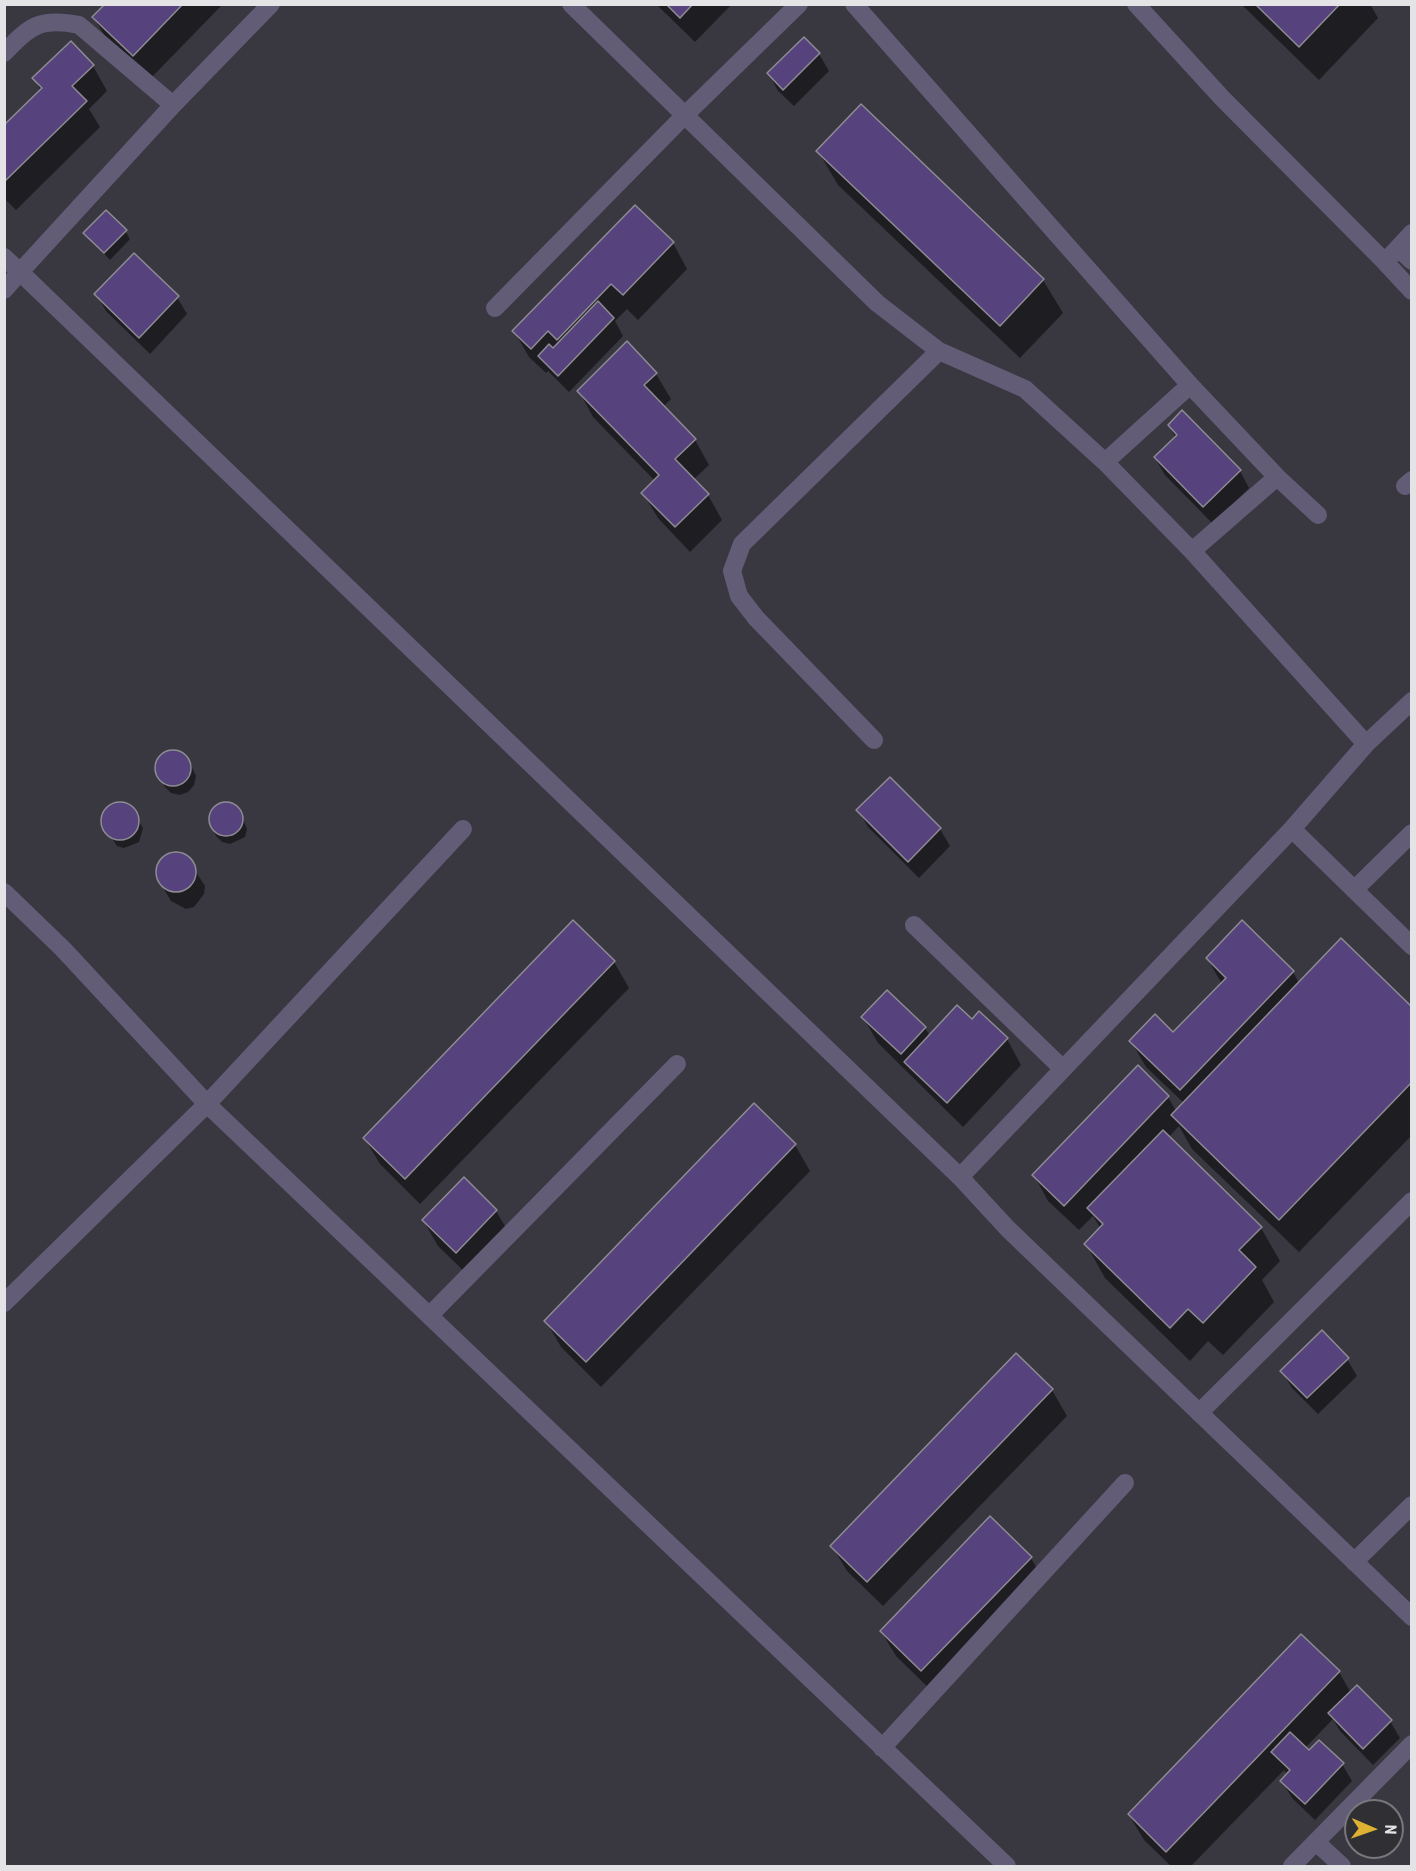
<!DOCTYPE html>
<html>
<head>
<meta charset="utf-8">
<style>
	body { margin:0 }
	#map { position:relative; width:1416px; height:1871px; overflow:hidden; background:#302f33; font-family:"Roboto Condensed",sans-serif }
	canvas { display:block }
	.frame { position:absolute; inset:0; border:6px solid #e4e3e6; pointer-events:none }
	.north { position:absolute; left:1344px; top:1799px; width:60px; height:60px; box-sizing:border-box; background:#302f33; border:2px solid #78777b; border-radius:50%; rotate:92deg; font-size:16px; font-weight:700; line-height:24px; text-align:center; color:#e4e3e6 }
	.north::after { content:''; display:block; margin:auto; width:21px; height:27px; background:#deb133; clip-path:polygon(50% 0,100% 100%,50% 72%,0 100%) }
</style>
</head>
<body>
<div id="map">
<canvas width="1416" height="1871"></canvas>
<div class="frame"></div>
<div class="north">N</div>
</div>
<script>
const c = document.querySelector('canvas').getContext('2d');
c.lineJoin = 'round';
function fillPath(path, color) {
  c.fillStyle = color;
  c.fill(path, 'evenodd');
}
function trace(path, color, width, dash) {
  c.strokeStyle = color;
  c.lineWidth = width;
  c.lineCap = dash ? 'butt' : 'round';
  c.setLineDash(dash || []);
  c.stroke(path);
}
const built = new Path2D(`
	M 5,5 L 1411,5 L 1411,1866 L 5,1866 ZM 1356,1811 L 1392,1811 L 1392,1847 L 1356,1847 Z`);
const shadow = new Path2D(`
	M 107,4 L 223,4 L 148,81 L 109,43 L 94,18 Z
	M 656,4 L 732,4 L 695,42 Z
	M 1241,4 L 1370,4 L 1378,18 L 1319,80 Z
	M 804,39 L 819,54 L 829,71 L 794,106 L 778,91 L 769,74 Z
	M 93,66 L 107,91 L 89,109 L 100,127 L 16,210 L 4,198 L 4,127 L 41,91 L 34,78 Z
	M 818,151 L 1043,280 L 1063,313 L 1020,358 L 838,185 Z
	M 125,231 L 130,239 L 110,260 L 85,233 Z
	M 673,243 L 687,269 L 638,320 L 627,309 L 615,321 L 623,336 L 569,392 L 548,371 L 546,373 L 529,357 L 514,331 Z
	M 96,294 L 177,297 L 187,314 L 150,354 L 106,311 Z
	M 656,374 L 671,399 L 663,407 L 695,440 L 709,465 L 693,480 L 708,495 L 722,520 L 690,552 L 658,518 L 643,493 L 655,481 L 593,417 L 579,391 Z
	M 1169,426 L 1240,471 L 1249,488 L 1213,524 L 1165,475 L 1155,458 L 1176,438 Z
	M 173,750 L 181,752 L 188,759 L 196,776 L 194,785 L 188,792 L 180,795 L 171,793 L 164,786 L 156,769 L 158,760 L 164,753 Z
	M 122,803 L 129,805 L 143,828 L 139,842 L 124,848 L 117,846 L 103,824 L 107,809 Z
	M 226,803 L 240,812 L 247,829 L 245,837 L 230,844 L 222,842 L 216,836 L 210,819 L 212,811 L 218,805 Z
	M 858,810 L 940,829 L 950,846 L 919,878 L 868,827 Z
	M 176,852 L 184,854 L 205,886 L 204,894 L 194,907 L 186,909 L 171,901 L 161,884 L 157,867 L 168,854 Z
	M 1242,922 L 1293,972 L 1299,983 L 1412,1009 L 1412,1135 L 1299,1252 L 1192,1149 L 1179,1126 L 1168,1138 L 1261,1228 L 1280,1261 L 1262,1280 L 1274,1302 L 1223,1355 L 1208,1341 L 1190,1361 L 1105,1278 L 1086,1244 L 1101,1229 L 1093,1216 L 1079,1230 L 1048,1201 L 1034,1175 L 1168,1097 L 1176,1111 L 1184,1103 L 1146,1067 L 1131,1041 L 1173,1034 L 1222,984 L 1207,958 Z
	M 614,962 L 629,988 L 420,1204 L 380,1164 L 365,1139 Z
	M 887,992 L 925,1028 L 930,1036 L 972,1021 L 1007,1039 L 1021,1065 L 963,1127 L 878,1043 L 863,1017 Z
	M 754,1105 L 795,1145 L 810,1171 L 601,1387 L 561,1347 L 546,1321 Z
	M 496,1211 L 511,1236 L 471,1278 L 438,1246 L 423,1220 Z
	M 1016,1355 L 1052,1390 L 1067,1416 L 883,1606 L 847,1571 L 832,1546 Z
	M 1347,1359 L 1357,1376 L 1318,1414 L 1292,1388 L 1282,1371 Z
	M 1031,1558 L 1045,1583 L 937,1696 L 896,1656 L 881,1631 Z
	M 1339,1672 L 1351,1693 L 1390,1721 L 1400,1738 L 1373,1765 L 1340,1731 L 1333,1719 L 1305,1748 L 1342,1764 L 1352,1781 L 1315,1820 L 1292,1798 L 1282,1781 L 1288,1775 L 1284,1770 L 1191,1866 L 1171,1866 L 1144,1840 L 1129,1815 Z`);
const building = new Path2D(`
	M 105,4 L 183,4 L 133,56 L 92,17 Z
	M 666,4 L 693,4 L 680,18 Z
	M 1255,4 L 1340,4 L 1299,47 Z
	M 804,37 L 820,53 L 783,90 L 767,73 Z
	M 71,41 L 94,65 L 72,86 L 87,101 L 4,182 L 4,125 L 42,88 L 32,78 Z
	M 861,104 L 1044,279 L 1000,326 L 816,151 Z
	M 635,205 L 674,242 L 623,295 L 611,284 L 557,340 L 548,331 L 531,349 L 512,331 Z
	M 106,210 L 127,230 L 104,253 L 83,233 Z
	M 134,253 L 179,296 L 139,338 L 94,294 Z
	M 598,301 L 614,318 L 558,376 L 538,356 L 549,344 L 553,348 Z
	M 627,341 L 657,373 L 644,385 L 696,439 L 675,459 L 709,494 L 675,527 L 641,493 L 659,475 L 577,391 Z
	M 1182,410 L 1241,470 L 1203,507 L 1154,457 L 1177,435 L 1168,425 Z
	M155 768a18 18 0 1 1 36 0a18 18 0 1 1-36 0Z
	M 890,777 L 941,828 L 908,862 L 856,810 Z
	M209 819a17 17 0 1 1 34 0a17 17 0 1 1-34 0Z
	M101 821a19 19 0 1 1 38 0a19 19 0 1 1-38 0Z
	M156 872a20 20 0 1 1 40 0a20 20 0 1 1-40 0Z
	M 573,920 L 615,961 L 405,1179 L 363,1138 Z
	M 1242,920 L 1294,971 L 1180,1090 L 1129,1041 L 1155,1014 L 1173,1032 L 1226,978 L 1206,958 Z
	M 1341,938 L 1412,1007 L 1412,1082 L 1279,1220 L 1171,1115 Z
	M 887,990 L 926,1027 L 901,1054 L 861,1017 Z
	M 957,1005 L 972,1019 L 979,1011 L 1008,1038 L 947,1103 L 904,1062 Z
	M 1138,1065 L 1169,1096 L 1064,1206 L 1032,1175 Z
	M 754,1103 L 796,1144 L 586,1362 L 544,1321 Z
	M 1163,1130 L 1262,1227 L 1239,1250 L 1256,1267 L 1203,1323 L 1188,1309 L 1170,1328 L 1084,1244 L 1103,1224 L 1087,1208 Z
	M 464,1177 L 497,1210 L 456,1253 L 422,1220 Z
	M 1322,1330 L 1349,1358 L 1307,1398 L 1280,1371 Z
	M 1016,1353 L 1053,1389 L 867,1582 L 830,1546 Z
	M 990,1516 L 1032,1557 L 921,1671 L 880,1631 Z
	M 1301,1634 L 1340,1671 L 1166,1852 L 1128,1814 Z
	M 1357,1685 L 1392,1720 L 1363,1749 L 1328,1713 Z
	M 1290,1732 L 1309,1750 L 1319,1740 L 1344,1763 L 1305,1804 L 1280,1781 L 1290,1770 L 1271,1752 Z`);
const minor = new Path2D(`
	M 271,4 L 173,105 L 20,272 L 960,1177 L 1008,1229 L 1412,1617
	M 571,4 L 877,303 L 939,351 L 1025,389 L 1105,462 L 1192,551 L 1366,744
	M 854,4 L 1190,385 L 1277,477 L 1192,551
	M 1136,4 L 1222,98 L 1385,262 L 1412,233
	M 4,53 C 30,26 40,17 79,25 L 173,105
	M 1398,248 L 1412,261
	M 4,257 L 20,272 L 4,290
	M 1385,262 L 1412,291
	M 495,308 L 685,115 L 799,4
	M 1105,462 L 1190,385
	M 1277,477 L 1318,515
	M 1405,486 L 1412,480
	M 874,740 L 756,618 L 739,596 L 732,571 L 742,544 L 939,351
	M 1292,829 L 1412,946
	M 1354,890 L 1412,833
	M 4,892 L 63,949 L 207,1104 L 1007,1866
	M 914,925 L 1062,1068
	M 960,1177 L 1292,829 L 1366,744 L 1412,701
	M 4,1303 L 207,1104 L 463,829
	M 430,1315 L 677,1064
	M 1199,1413 L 1412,1201
	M 1354,1562 L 1412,1505
	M 882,1748 L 1125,1483
	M 1316,1842 L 1342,1866
	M 1292,1866 L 1412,1744`);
fillPath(built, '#393740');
fillPath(shadow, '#0007');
fillPath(building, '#56427d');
trace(building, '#8e8c92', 1.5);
trace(minor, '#635c77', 18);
</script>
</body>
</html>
